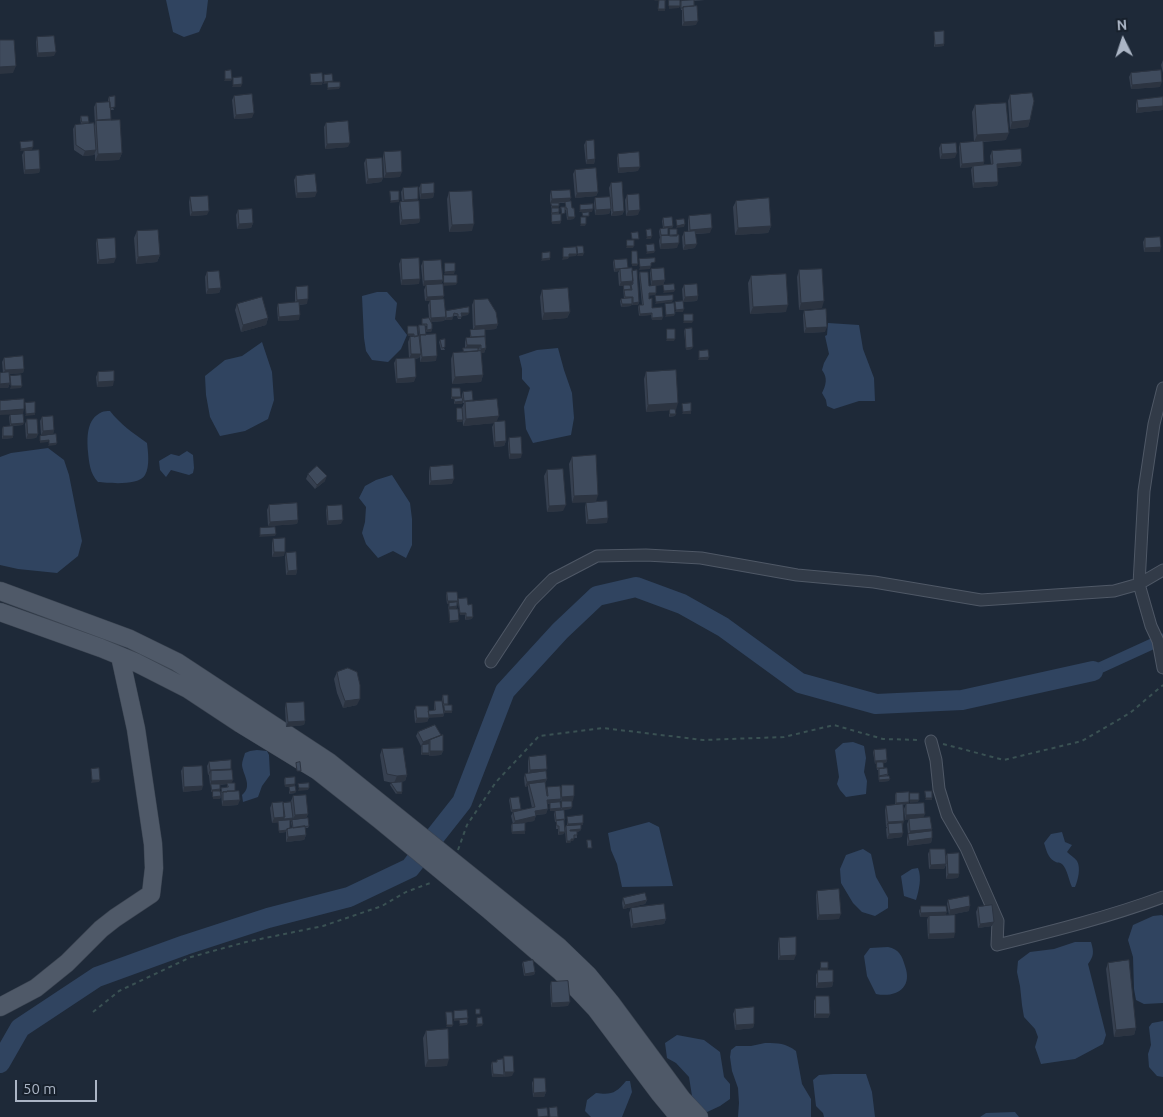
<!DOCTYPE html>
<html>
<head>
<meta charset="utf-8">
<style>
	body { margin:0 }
	#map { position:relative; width:1163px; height:1117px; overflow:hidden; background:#1e2938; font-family:Ubuntu,sans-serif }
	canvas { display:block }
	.north { position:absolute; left:1098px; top:15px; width:50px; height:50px; -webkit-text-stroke:4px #17202c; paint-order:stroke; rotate:356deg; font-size:14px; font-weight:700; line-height:20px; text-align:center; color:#abb5c5 }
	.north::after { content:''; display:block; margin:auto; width:18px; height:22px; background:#abb5c5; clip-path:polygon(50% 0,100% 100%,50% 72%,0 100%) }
	.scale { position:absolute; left:15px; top:1080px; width:82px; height:22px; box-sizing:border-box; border:2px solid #abb5c5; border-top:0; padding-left:6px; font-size:15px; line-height:18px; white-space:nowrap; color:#abb5c5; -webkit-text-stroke:4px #17202c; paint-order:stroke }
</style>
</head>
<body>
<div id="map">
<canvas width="1163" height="1117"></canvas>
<div class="north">N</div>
<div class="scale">50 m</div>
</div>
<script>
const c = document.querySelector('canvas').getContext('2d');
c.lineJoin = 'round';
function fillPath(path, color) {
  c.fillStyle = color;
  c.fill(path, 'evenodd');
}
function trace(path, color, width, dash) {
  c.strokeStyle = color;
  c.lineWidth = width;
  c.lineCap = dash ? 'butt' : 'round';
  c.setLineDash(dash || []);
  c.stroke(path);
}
const water = new Path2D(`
	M 166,0 L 208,0 L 206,17 L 199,32 L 184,37 L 173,32 Z
	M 377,292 L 387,292 L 397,303 L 395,319 L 407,335 L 401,349 L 388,362 L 372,360 L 366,351 L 364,338 L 362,296 Z
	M 828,323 L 859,325 L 863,349 L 874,378 L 875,401 L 859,401 L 834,409 L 827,406 L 826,400 L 822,393 C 826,385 828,378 822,370 L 824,363 L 829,354 L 825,336 L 827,335 Z
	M 262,342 L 272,372 L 274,400 L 268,419 L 245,431 L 220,436 L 210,417 L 206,395 L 205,376 L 225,360 L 242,356 Z
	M 558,348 L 564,370 L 572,393 L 574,418 L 571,435 L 533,443 L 526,429 L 524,407 L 530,388 L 522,379 L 522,369 L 519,356 L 537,350 Z
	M 110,411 C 120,424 133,433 147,443 C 148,452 150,466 145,475 C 139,486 109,483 98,482 C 90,474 89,462 88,452 C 87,438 86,419 102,412 C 104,411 107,411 110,411 Z
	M 48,448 L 64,460 L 69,475 L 82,541 L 78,556 L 57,573 L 18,569 L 0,565 L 0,457 L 11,453 Z
	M 187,451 L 193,455 L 194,468 L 193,473 L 189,475 L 171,470 L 166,477 L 160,470 L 159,461 L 171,454 L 179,456 Z
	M 392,475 L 410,503 L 412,519 L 412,545 L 406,558 L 393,551 L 378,558 L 366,544 L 362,533 L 365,522 L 366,507 L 359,498 L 365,486 L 376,480 Z
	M 853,742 L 864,746 L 866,758 L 864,772 L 867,781 L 866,794 L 846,797 L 840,790 L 837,784 L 839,777 L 835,750 L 843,743 Z
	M 257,750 L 267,751 L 269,755 L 270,775 L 262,786 L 258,797 L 243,802 L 242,795 C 253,786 243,775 242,765 C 242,761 244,757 245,753 L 250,751 Z
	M 649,822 L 659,827 L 673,886 L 622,887 L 617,864 L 611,850 L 608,833 Z
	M 1062,832 L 1065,842 L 1072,845 L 1067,852 C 1070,855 1075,858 1077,861 C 1081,868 1078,880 1075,887 L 1072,887 C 1069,881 1067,868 1062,864 C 1058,861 1058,864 1054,861 C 1048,858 1046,849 1044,843 L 1051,834 Z
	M 863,849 L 871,854 L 876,877 L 888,898 L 888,908 L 875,916 L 862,912 L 853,903 L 841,883 L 840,869 L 846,855 Z
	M 918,868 C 922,878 919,890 916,900 L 904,896 L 901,876 L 912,869 Z
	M 1162,915 L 1163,916 L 1163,1003 L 1144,1004 L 1136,1000 L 1134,989 L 1133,957 L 1128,940 L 1133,925 L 1153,916 Z
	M 1075,942 L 1091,942 C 1094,952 1094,956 1088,964 L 1106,1035 L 1103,1044 L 1075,1059 L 1041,1064 L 1035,1047 L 1038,1037 L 1035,1029 L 1024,1017 L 1022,1005 L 1020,986 L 1017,972 L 1018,961 L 1030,952 L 1054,949 Z
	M 888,947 C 899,949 902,956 905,966 C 913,988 896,998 876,994 L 867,976 L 864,956 L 870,948 Z
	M 1163,1021 L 1163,1077 L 1157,1076 L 1149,1067 L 1148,1054 L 1151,1045 L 1149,1027 L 1152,1023 Z
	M 677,1035 L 704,1040 L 720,1052 L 724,1077 L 730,1084 L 730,1099 L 720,1106 L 705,1113 L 692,1096 L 689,1077 L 676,1063 L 667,1058 L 665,1043 Z
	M 765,1043 C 779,1043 785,1043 796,1051 L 802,1084 L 811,1099 L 811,1117 L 738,1117 L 739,1103 L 738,1088 L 732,1071 L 730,1057 L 731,1050 L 736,1046 L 751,1046 Z
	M 833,1074 L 866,1074 L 872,1092 L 875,1117 L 824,1117 L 823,1113 L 816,1106 L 813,1080 L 819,1075 Z
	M 626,1081 L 630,1081 L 632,1092 L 622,1117 L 591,1117 L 585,1111 L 587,1100 L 596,1093 C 612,1095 616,1093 626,1081 Z
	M 1015,1112 L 1019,1117 L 980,1117 L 986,1113 Z`);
const canal = new Path2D(`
	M 1093,671 L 1163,639`);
const river = new Path2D(`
	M 0,1063 L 20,1028 L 97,977 L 185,945 L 268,918 L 349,897 L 410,868 L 462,802 L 505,691 L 560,631 L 597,596 L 636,587 L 682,604 L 723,627 L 800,683 L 876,704 L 962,700 L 1093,671`);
const path = new Path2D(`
	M 943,744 L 1004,760 L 1082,741 L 1130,713 L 1163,685
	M 458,850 L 467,825 L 496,782 L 539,736 L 603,728 L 703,740 L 784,737 L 834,725 L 883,739 L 921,740
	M 93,1012 L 119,991 L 191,957 L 246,942 L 323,926 L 382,906 L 406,892 L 433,882`);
const minor = new Path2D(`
	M 1163,388 L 1154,424 L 1144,491 L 1139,584 L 1151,626 L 1158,641 L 1163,668
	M 491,662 L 531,601 L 553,579 L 597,556 L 646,555 L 701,558 L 797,575 L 874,582 L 981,600 L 1114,591 L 1139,584 L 1163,570
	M 931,741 L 936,760 L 939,789 L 947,815 L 966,848 L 998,921 L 997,945 C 1053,931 1109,917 1163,897`);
const primary = new Path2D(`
	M 0,591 L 130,639 L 177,662 L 329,762 L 559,947 L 588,975 L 611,1003 L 682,1099 L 699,1117
	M 0,612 L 101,648 L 135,662 L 188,689 L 241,724 L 318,771 L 380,820 L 489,910 L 561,972 L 596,1009 L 660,1094 L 679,1117
	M 0,1007 L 36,988 L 67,963 L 101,929 L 115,918 L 151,894 L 154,868 L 153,844 L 136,729 L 120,656`);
const wall = new Path2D(`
	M 683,0 L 705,0 L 694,1 L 696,25 L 682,26 L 682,10 L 681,10 L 680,3 L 681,1 L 683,1 Z
	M 934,32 L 944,44 L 944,46 L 934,47 Z
	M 37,37 L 54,56 L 37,57 L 36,42 Z
	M 1163,60 L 1163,73 L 1161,65 Z
	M 1131,73 L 1160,87 L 1131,89 L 1129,77 Z
	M 1010,95 L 1030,120 L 1028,127 L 1010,129 L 1008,101 Z
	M 234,96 L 252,118 L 234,119 L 232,100 Z
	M 109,97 L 114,110 L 111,110 L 111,121 L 122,153 L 119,160 L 95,161 L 95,154 L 94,155 L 83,156 L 74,150 L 73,129 L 75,125 L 81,124 L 80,119 L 81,116 L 89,122 L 88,124 L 94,126 L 95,124 L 94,107 L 96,103 L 108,102 L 108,99 Z
	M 1163,97 L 1163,110 L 1136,113 L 1136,104 L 1137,100 Z
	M 975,105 L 1006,140 L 983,142 L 984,162 L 983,165 L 991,164 L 990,156 L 992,151 L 1022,162 L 1020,166 L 997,168 L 998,182 L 997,186 L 973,188 L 971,170 L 972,167 L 960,168 L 959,147 L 960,143 L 974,142 L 972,112 Z
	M 326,123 L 348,147 L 325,149 L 324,127 Z
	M 586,141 L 595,159 L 594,164 L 586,164 L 584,145 Z
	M 941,144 L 955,158 L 940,159 L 939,148 Z
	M 24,151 L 40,169 L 39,173 L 24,174 L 22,155 Z
	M 384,152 L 400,177 L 384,178 L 383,157 Z
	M 618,154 L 638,171 L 618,173 L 617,158 Z
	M 366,159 L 383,178 L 381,182 L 366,184 L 364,163 Z
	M 575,170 L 598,192 L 596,196 L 575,198 L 573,174 Z
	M 296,176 L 315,197 L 296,198 L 294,180 Z
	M 611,183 L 624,211 L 622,215 L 611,216 L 611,209 L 609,214 L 595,215 L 594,203 L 595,198 L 610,197 L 609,188 Z
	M 421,184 L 434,193 L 433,198 L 420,199 L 419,188 Z
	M 403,188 L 418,201 L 420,219 L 419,223 L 400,225 L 399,207 L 400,202 L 402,202 L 401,192 Z
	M 551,191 L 569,202 L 574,219 L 567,220 L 566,210 L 565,210 L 565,203 L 559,203 L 558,208 L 559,214 L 561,221 L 560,224 L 552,224 L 551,211 L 552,208 L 551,208 L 551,203 L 550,203 L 550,195 Z
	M 449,192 L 472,231 L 449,232 L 447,199 Z
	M 627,195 L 638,215 L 626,216 L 625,200 Z
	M 190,197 L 207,215 L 190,216 L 189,202 Z
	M 736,201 L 771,226 L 768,233 L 735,235 L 733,207 Z
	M 238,210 L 253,223 L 251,228 L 237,229 L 236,215 Z
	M 689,216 L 710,233 L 696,234 L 695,248 L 683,250 L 682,237 L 684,232 L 688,232 L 688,220 Z
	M 663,218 L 673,226 L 672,228 L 668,228 L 668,236 L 669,236 L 670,229 L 677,248 L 660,249 L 659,241 L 660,237 L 660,238 L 659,231 L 660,229 L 663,228 L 662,221 Z
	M 137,231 L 160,255 L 157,262 L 136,264 L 134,238 Z
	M 1145,238 L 1160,252 L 1144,252 L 1143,242 Z
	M 97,239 L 114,263 L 97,264 L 96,243 Z
	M 401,259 L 419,284 L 401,285 L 399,264 Z
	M 614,260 L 628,268 L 639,302 L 638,305 L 632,305 L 632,299 L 631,306 L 621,307 L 620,301 L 621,299 L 624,299 L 623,286 L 619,286 L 618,273 L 619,271 L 614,272 L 613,262 Z
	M 423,261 L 443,280 L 441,284 L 444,296 L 442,299 L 445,311 L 468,315 L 461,316 L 461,319 L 458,319 L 457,316 L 453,316 L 452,320 L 445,320 L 445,318 L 444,321 L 431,322 L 432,329 L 431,332 L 426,332 L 427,326 L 425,326 L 426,335 L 436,361 L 420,362 L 420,356 L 419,358 L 415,359 L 414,382 L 396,383 L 394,363 L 396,359 L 409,358 L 408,342 L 410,337 L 413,337 L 413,336 L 408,336 L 407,328 L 408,326 L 418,336 L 419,336 L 418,327 L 419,325 L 422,325 L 422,319 L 429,318 L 428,305 L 430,301 L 425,301 L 424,290 L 426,285 L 423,286 L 421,266 Z
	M 651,269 L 665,280 L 663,285 L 651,286 L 650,273 Z
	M 799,270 L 822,308 L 799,310 L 797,277 Z
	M 207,272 L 221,288 L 219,293 L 206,294 L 205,277 Z
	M 640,272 L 649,286 L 656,293 L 655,295 L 649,295 L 649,299 L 652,308 L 662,320 L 652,320 L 651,315 L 639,316 L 638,307 L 639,305 L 642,305 L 639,274 Z
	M 751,276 L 786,312 L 750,314 L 748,283 Z
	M 684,285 L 698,296 L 697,301 L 683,302 L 682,289 Z
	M 296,287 L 307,304 L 299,305 L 299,320 L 278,321 L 277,308 L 278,304 L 295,302 L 295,292 Z
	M 542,290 L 570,312 L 567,318 L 542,320 L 540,297 Z
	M 474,300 L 498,324 L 496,329 L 485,330 L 486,348 L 484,353 L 481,353 L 483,375 L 481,382 L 452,384 L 451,359 L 453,353 L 463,352 L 463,348 L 465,348 L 465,342 L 466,338 L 470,337 L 470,330 L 473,330 L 472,305 Z
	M 237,304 L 268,318 L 266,325 L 241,332 L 235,310 Z
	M 804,311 L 825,332 L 804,333 L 803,315 Z
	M 685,329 L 692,349 L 686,350 L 684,331 Z
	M 440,340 L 445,350 L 441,350 L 439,342 Z
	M 4,358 L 24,369 L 23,373 L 9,374 L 10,383 L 8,388 L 3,373 L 2,362 Z
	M 98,372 L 113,386 L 97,387 L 96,377 Z
	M 646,372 L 676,410 L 675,416 L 669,417 L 669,410 L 646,412 L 644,379 Z
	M 452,388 L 460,398 L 462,398 L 462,394 L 463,392 L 473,400 L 472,401 L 497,422 L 506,441 L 504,446 L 494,447 L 492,427 L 494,423 L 463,426 L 462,408 L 464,403 L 463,403 L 463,401 L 462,404 L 454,404 L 454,399 L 451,399 L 451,391 Z
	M 10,415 L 23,425 L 13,426 L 13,438 L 2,439 L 2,429 L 3,427 L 10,426 L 9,417 Z
	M 42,417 L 54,430 L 53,434 L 41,435 L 40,421 Z
	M 27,419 L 38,434 L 36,438 L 26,439 L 25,424 Z
	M 509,438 L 521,458 L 509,459 L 508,443 Z
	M 596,455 L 572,503 L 569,464 L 572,457 Z
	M 430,467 L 452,484 L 429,485 L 429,471 Z
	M 547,470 L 563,511 L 547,512 L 544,476 Z
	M 308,474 L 325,481 L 315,489 L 306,479 Z
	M 586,503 L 607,523 L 586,524 L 585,507 Z
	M 269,505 L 298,520 L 297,524 L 268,526 L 267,510 Z
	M 327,506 L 341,524 L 327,525 L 326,510 Z
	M 273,539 L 284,556 L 272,557 L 272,543 Z
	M 286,553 L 297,570 L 296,575 L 286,575 L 285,557 Z
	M 447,592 L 458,600 L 468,605 L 472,619 L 465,620 L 465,615 L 460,615 L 458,602 L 456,609 L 448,609 L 449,604 L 447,604 L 446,595 Z
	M 337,672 L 357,705 L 343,708 L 337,693 L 334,679 Z
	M 443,695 L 452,713 L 444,713 L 444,706 L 443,706 L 442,698 Z
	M 435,701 L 444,714 L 443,717 L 429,717 L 427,722 L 415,723 L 414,711 L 416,706 L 429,711 L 434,710 L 434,703 Z
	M 286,703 L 305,721 L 304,725 L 286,727 L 285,708 Z
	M 418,732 L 441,735 L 440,736 L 443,751 L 441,755 L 429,756 L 429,754 L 421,755 L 421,746 L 416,736 Z
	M 382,749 L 407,775 L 405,781 L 399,782 L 402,794 L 396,794 L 390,785 L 391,783 L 393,783 L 384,781 L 380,755 Z
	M 874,750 L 887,760 L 886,763 L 883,763 L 883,769 L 888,774 L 887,776 L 889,781 L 879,782 L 878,770 L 877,770 L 876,763 L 875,764 L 873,752 Z
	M 529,757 L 546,772 L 547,779 L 545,783 L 546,790 L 547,787 L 560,789 L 562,785 L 573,801 L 572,801 L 571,809 L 561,810 L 561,804 L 562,802 L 561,802 L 560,800 L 560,802 L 561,808 L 560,811 L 550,811 L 550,804 L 548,804 L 546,814 L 536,815 L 534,821 L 521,823 L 525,834 L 512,834 L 511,826 L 512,824 L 513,824 L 511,816 L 513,812 L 511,812 L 509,800 L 510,798 L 520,810 L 532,808 L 528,789 L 528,786 L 525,787 L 524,778 L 525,774 L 528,773 L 528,761 Z
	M 209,762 L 231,769 L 231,770 L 233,780 L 231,783 L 235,791 L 238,805 L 222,806 L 221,790 L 221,788 L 227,787 L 227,784 L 220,785 L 220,791 L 221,796 L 220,799 L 213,799 L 213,792 L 211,792 L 211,785 L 210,785 L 209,775 L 208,775 L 207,766 Z
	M 183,767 L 202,790 L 183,792 L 181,771 Z
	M 285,778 L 295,786 L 296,791 L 295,793 L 289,794 L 289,787 L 285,787 L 284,780 Z
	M 896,793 L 909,802 L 909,804 L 925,814 L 923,817 L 932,829 L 931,832 L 932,838 L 931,843 L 907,846 L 907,839 L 908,834 L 907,824 L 909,819 L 905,820 L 904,809 L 906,804 L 903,805 L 902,837 L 887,839 L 886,829 L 887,827 L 886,827 L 885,810 L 886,806 L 895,805 L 895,795 Z
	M 293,796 L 308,814 L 306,818 L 293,819 L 291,801 Z
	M 272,803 L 283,803 L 293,818 L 292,820 L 309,826 L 308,828 L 305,828 L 306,835 L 304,840 L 286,842 L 286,832 L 279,833 L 278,822 L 272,823 L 270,808 ZM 290,821 L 292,821 L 291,822 L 292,828 L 290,828 Z
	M 555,811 L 565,819 L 564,821 L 564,834 L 558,835 L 558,829 L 556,829 L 556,822 L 555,822 L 554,814 Z
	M 567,817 L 583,823 L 583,825 L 581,825 L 581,829 L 580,831 L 577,832 L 577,838 L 574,838 L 573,841 L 571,841 L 570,843 L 566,843 L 565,828 L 566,826 L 567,826 Z
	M 930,849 L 945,858 L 947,854 L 959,874 L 958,878 L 946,879 L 946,865 L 944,869 L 929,869 L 928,854 Z
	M 817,891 L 839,919 L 817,920 L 816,895 Z
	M 623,898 L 647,900 L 645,904 L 623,909 L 622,903 Z
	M 948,900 L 969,911 L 949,915 L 947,904 Z
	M 921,906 L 946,915 L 954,938 L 928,939 L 927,920 L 928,917 L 920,917 L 919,911 Z
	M 978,907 L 994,922 L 992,926 L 978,928 L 976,912 Z
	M 631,908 L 666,919 L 664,924 L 631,928 L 629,913 Z
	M 779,938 L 794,960 L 778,960 L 778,943 Z
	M 523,962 L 535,972 L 534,975 L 524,976 L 522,964 Z
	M 821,962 L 828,968 L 828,970 L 833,982 L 832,987 L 816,988 L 816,975 L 818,970 L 820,970 Z
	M 1108,963 L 1136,1028 L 1134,1035 L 1114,1037 L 1106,969 Z
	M 551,982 L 568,1006 L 551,1007 L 550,986 Z
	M 816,996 L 830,1014 L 828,1018 L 814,1018 L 814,1001 Z
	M 735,1009 L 754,1024 L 753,1028 L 735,1030 L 733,1014 Z
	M 426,1031 L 447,1066 L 425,1067 L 423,1038 Z
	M 504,1056 L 512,1076 L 492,1077 L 491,1065 L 492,1062 L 496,1062 L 497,1060 L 503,1060 Z
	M 534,1078 L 546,1092 L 544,1097 L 533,1097 L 532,1083 Z`);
const shadedWall = new Path2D(`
	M 669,6 L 680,6 L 679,8 L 669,9 Z
	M 658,9 L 665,9 L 665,11 L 658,11 Z
	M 698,21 L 696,25 L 682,26 L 684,22 Z
	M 944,44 L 944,46 L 934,47 L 935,45 Z
	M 56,52 L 54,56 L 37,57 L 38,53 Z
	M 16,66 L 13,73 L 0,74 L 0,67 Z
	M 225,79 L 232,79 L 231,81 L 224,81 Z
	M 333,81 L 332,83 L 323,84 L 324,82 Z
	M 323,82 L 322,85 L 310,85 L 311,83 Z
	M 1162,82 L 1160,87 L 1131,89 L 1132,85 Z
	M 242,84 L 241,87 L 232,87 L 233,85 Z
	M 340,87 L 339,89 L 327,90 L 328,88 Z
	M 1163,106 L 1163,110 L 1136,113 L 1138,108 Z
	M 254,113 L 252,118 L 234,119 L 236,115 Z
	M 1030,120 L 1028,127 L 1010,129 L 1012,122 Z
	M 1009,133 L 1006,140 L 974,142 L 977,135 Z
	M 350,143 L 348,147 L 325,149 L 327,144 Z
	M 33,147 L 32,150 L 20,151 L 21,149 Z
	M 96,150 L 94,155 L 83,156 L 85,151 Z
	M 122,153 L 119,160 L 95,161 L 98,154 Z
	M 957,153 L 955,158 L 940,159 L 942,154 Z
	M 595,159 L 594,164 L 586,164 L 587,160 Z
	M 984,162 L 983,167 L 973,166 L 972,167 L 960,168 L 962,164 Z
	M 1022,162 L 1020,166 L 995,168 L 997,164 Z
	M 640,167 L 638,171 L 618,173 L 619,168 Z
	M 40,169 L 39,173 L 24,174 L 25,170 Z
	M 402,172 L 400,177 L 384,178 L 386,173 Z
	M 383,178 L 381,182 L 366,184 L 368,179 Z
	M 998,182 L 997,186 L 973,188 L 974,183 Z
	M 317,192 L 315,197 L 296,198 L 297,193 Z
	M 598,192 L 596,196 L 575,198 L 577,193 Z
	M 434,193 L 433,198 L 420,199 L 421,194 Z
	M 571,198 L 569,202 L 550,203 L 552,199 Z
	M 418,199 L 417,204 L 402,205 L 404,200 Z
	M 399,200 L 399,202 L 390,203 L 391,201 Z
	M 552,206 L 559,206 L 558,208 L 551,208 Z
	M 593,209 L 592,212 L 579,212 L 580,210 Z
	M 611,209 L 609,214 L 595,215 L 596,210 Z
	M 640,210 L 638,215 L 626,216 L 628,211 Z
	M 209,211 L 207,215 L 190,216 L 192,212 Z
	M 624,211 L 622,215 L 611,216 L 613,212 Z
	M 568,217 L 575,217 L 574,219 L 567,220 Z
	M 420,219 L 419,223 L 400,225 L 402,220 Z
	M 561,221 L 560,224 L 552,224 L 552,222 Z
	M 253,223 L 251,228 L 237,229 L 239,224 Z
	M 474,224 L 472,231 L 449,232 L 452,225 Z
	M 581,224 L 586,224 L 585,226 L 580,226 Z
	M 685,224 L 684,227 L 676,228 L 677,226 Z
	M 673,226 L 672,228 L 663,229 L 664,227 Z
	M 771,226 L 768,233 L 735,235 L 738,228 Z
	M 712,228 L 710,233 L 688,234 L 690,230 Z
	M 652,236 L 651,239 L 646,239 L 647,237 Z
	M 679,243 L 677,248 L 660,249 L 661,244 Z
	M 697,244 L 695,248 L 683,250 L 685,245 Z
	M 627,246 L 634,246 L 633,248 L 626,248 Z
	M 1161,247 L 1160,252 L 1144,252 L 1145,248 Z
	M 655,251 L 654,253 L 646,254 L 647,252 Z
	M 584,253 L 583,256 L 577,256 L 578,254 Z
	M 569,254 L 577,254 L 576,256 L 568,257 Z
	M 160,255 L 157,262 L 136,264 L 138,257 Z
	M 563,257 L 569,257 L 568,259 L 562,260 Z
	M 116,258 L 114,263 L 97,264 L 99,260 Z
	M 550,258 L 550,260 L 541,261 L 542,259 Z
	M 632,264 L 638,264 L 637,266 L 632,266 Z
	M 651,266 L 650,269 L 639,270 L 640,267 Z
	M 615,269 L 620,269 L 619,271 L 614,272 Z
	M 455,271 L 454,274 L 444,274 L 445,272 Z
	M 420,279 L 419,284 L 401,285 L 402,280 Z
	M 443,280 L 441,284 L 423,286 L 424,281 Z
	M 665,280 L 663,285 L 651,286 L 652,281 Z
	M 633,281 L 631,286 L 619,286 L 621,282 Z
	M 444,283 L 457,283 L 456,285 L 443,286 Z
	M 221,288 L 219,293 L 206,294 L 208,289 Z
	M 675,290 L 674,292 L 663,293 L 664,291 Z
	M 649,293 L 656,293 L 655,295 L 648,296 Z
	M 444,296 L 442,300 L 425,301 L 427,297 Z
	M 698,296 L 697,301 L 683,302 L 685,297 Z
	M 308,299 L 307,304 L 295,305 L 297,300 Z
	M 673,300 L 672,302 L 655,304 L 656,302 Z
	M 824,301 L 822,308 L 799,310 L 801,303 Z
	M 639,302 L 638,305 L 632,305 L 633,303 Z
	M 622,304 L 632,304 L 631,306 L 621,307 Z
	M 788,305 L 786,312 L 750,314 L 753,307 Z
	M 684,309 L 683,312 L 675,312 L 676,310 Z
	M 570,312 L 567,318 L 542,320 L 544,313 Z
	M 461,313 L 469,313 L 468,315 L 460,316 Z
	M 652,313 L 651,315 L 639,316 L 640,314 Z
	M 675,314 L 674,316 L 665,317 L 666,315 Z
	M 300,315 L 299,320 L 278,321 L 279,317 Z
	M 446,317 L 444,321 L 430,322 L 431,318 Z
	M 453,317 L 452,320 L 445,320 L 446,318 Z
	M 663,317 L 662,320 L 652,320 L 652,318 Z
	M 268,318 L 266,325 L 241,332 L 243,325 Z
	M 684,321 L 693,321 L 692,323 L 683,323 Z
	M 498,324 L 496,329 L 473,331 L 475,326 Z
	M 827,327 L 825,332 L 804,333 L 806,328 Z
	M 432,329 L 431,332 L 426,332 L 427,330 Z
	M 408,334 L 414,334 L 413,336 L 408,336 Z
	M 667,339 L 675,339 L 674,341 L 666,341 Z
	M 467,345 L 481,345 L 479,349 L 465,350 Z
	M 693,347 L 692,349 L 686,350 L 686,348 Z
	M 486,348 L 484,353 L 480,353 L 481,349 Z
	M 411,354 L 421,354 L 419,358 L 409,359 Z
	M 437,356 L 436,361 L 420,362 L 422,357 Z
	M 709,357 L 708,360 L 698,360 L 699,358 Z
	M 24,369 L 23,373 L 3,375 L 5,370 Z
	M 483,375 L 481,382 L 452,384 L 455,377 Z
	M 416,377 L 414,382 L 396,383 L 397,379 Z
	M 114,381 L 113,386 L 97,387 L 98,382 Z
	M 10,383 L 8,388 L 0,388 L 0,384 Z
	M 11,386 L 22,386 L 21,388 L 10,389 Z
	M 452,397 L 461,397 L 460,399 L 451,399 Z
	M 463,401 L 462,404 L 454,404 L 455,402 Z
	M 678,403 L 676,410 L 646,412 L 648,405 Z
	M 24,409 L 23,414 L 0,415 L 0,411 Z
	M 691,411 L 691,414 L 682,414 L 683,412 Z
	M 35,413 L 35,415 L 25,416 L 26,414 Z
	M 670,414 L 676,414 L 675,416 L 669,417 Z
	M 499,416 L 496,423 L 463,426 L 466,419 Z
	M 457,420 L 463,420 L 462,422 L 457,422 Z
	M 24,423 L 23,425 L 10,426 L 11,424 Z
	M 54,430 L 53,434 L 41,435 L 43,431 Z
	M 28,434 L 38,434 L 36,438 L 26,439 Z
	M 3,436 L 13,436 L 13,438 L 2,439 Z
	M 49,440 L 48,442 L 40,443 L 40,441 Z
	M 506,441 L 504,446 L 494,447 L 495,442 Z
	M 57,443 L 56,445 L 48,446 L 49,444 Z
	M 510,454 L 522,454 L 521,458 L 509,459 Z
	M 327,476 L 325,481 L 315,489 L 317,485 Z
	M 454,479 L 452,484 L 429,485 L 431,481 Z
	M 598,495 L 596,502 L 572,503 L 574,496 Z
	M 566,505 L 563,511 L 547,512 L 549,506 Z
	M 608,518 L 607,523 L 586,524 L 588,520 Z
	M 298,520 L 297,524 L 268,526 L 270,522 Z
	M 343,520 L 341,524 L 327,525 L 328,521 Z
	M 276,534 L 275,536 L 259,537 L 260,535 Z
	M 274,552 L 285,552 L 284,556 L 272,557 Z
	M 297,570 L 296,575 L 286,575 L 288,571 Z
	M 448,601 L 458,601 L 457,603 L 447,604 Z
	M 457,606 L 456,609 L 448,609 L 449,607 Z
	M 460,613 L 466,613 L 465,615 L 460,615 Z
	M 466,617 L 473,617 L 472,619 L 465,620 Z
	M 459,620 L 458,622 L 449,623 L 450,621 Z
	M 360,699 L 357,705 L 343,708 L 345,701 Z
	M 445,711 L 452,711 L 452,713 L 444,713 Z
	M 444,714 L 443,717 L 428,718 L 429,715 Z
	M 417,718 L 429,718 L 427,722 L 415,723 Z
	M 305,721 L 304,725 L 286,727 L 288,722 Z
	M 441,735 L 439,739 L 430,740 L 429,744 L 421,747 L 423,742 Z
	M 430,751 L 443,751 L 441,755 L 429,756 Z
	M 422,753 L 429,753 L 429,755 L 421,755 Z
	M 887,760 L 886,763 L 875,764 L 875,761 Z
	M 231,769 L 229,773 L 211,771 L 209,775 L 208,775 L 210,770 Z
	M 547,769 L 545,773 L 529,774 L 530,770 Z
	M 407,775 L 405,781 L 394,783 L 397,776 Z
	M 547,779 L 545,783 L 529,784 L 528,786 L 525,787 L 527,782 Z
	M 890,779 L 889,781 L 879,782 L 879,780 Z
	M 92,780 L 100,780 L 99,782 L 91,783 Z
	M 233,780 L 231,784 L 210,785 L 211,781 Z
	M 295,784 L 295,786 L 285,787 L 285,785 Z
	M 203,786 L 202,790 L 183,792 L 184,787 Z
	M 299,788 L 309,788 L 308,790 L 298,791 Z
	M 220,789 L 220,792 L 211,792 L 212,790 Z
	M 296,791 L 295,793 L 289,794 L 290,792 Z
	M 397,792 L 402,792 L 402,794 L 396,794 Z
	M 221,796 L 220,799 L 213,799 L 213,797 Z
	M 574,796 L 573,801 L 561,802 L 562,797 Z
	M 926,798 L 932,798 L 932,800 L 925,800 Z
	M 561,799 L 559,803 L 545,804 L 547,800 Z
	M 240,800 L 238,805 L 222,806 L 223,801 Z
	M 910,800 L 919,800 L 918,802 L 910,803 Z
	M 909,802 L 908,804 L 895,805 L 896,803 Z
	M 572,807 L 571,809 L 561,810 L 562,808 Z
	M 561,808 L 560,811 L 550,811 L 550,809 Z
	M 521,809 L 520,811 L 511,812 L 512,810 Z
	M 548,809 L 546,814 L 533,815 L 535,811 Z
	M 308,814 L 306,818 L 293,819 L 295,815 Z
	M 925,814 L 923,819 L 905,820 L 906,815 Z
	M 536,816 L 534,821 L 513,825 L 515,821 Z
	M 285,817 L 283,822 L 272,823 L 274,818 Z
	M 293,818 L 292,821 L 284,821 L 284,819 Z
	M 904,821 L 903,825 L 888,824 L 886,827 L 888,822 Z
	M 583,823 L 583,825 L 567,827 L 568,824 Z
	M 581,829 L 580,831 L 569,832 L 570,830 Z
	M 932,829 L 930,833 L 909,836 L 910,831 Z
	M 286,830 L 286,832 L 279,833 L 279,831 Z
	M 525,831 L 525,834 L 512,834 L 512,832 Z
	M 559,832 L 565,832 L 564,834 L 558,835 Z
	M 903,833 L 902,837 L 887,839 L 889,834 Z
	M 306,835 L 304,840 L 286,842 L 288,837 Z
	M 932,838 L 931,843 L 907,846 L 909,841 Z
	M 571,839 L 574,839 L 573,841 L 571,841 L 570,843 L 566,843 L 567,841 Z
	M 946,864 L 944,869 L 929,869 L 931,865 Z
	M 948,874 L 959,874 L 958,878 L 946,879 Z
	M 647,900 L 645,904 L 623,909 L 625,905 Z
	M 970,906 L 969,911 L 949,915 L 950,910 Z
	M 947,912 L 945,917 L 920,917 L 921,913 Z
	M 841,914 L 839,919 L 817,920 L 819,915 Z
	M 666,919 L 664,924 L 631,928 L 633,924 Z
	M 994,922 L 992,926 L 978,928 L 980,924 Z
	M 955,933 L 954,938 L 928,939 L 929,934 Z
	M 796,955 L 794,960 L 778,960 L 780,956 Z
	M 821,968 L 828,968 L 828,970 L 820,970 Z
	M 535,972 L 534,975 L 524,976 L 525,974 Z
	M 833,982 L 832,987 L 816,988 L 818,983 Z
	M 570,1002 L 568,1006 L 551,1007 L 552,1003 Z
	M 816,1014 L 830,1014 L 828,1018 L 814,1018 Z
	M 468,1018 L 467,1020 L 454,1021 L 454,1019 Z
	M 468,1023 L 467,1025 L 459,1026 L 460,1024 Z
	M 477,1024 L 483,1024 L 482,1026 L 476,1027 Z
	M 754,1024 L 753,1028 L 735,1030 L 736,1025 Z
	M 447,1025 L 453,1025 L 452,1027 L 446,1027 Z
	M 1136,1028 L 1134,1035 L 1114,1037 L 1116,1030 Z
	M 449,1059 L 447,1066 L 425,1067 L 428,1060 Z
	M 505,1072 L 514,1072 L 512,1076 L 504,1077 Z
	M 493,1074 L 504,1075 L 503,1077 L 492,1077 Z
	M 546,1092 L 544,1097 L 533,1097 L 534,1093 Z`);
const building = new Path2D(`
	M 655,0 L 666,0 L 665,0 L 665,9 L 658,9 L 659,0 Z
	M 669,0 L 680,0 L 680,6 L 669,6 Z
	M 694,0 L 694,6 L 683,7 L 683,8 L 681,8 L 681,1 Z
	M 697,6 L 698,21 L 684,22 L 683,7 Z
	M 944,31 L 944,44 L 935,45 L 934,32 Z
	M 54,36 L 56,52 L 38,53 L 37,37 Z
	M 0,40 L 14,40 L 16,66 L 0,67 Z
	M 231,70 L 232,79 L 225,79 L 225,71 Z
	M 1161,70 L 1162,82 L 1132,85 L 1131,73 Z
	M 322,73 L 323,82 L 311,83 L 310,74 Z
	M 332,74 L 333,81 L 324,82 L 324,75 Z
	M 242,77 L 242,84 L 233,85 L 233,78 Z
	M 328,82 L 340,82 L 340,87 L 328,88 Z
	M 1032,93 L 1034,101 L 1030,120 L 1012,122 L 1010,95 Z
	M 252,94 L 254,113 L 236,115 L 234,96 Z
	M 115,96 L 115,107 L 110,108 L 109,97 Z
	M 1163,97 L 1163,106 L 1138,108 L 1137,100 Z
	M 110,102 L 111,119 L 97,120 L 96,103 Z
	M 1006,103 L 1009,133 L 977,135 L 975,105 Z
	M 81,116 L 88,116 L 89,122 L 82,122 Z
	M 120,120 L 122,153 L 98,154 L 96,121 Z
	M 348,121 L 350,143 L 327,144 L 326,123 Z
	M 94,123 L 96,150 L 85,151 L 76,145 L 75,125 Z
	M 594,140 L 595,159 L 587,160 L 586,141 Z
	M 33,141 L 33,147 L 21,149 L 20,142 Z
	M 983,141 L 984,162 L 962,164 L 960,143 Z
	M 956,143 L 957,153 L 942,154 L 941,144 Z
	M 1021,149 L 1022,162 L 997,164 L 998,182 L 974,183 L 973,166 L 993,164 L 992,151 Z
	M 39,150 L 40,169 L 25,170 L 24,151 Z
	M 401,151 L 402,172 L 386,173 L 384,152 Z
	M 639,152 L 640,167 L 619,168 L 618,154 Z
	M 382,158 L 383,178 L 368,179 L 366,159 Z
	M 596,168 L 598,192 L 577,193 L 575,170 Z
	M 315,174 L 317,192 L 297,193 L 296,176 Z
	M 622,182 L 624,211 L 613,212 L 611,183 Z
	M 434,183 L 434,193 L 421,194 L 421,184 Z
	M 418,187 L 418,199 L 404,200 L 403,188 Z
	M 570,190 L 571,198 L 552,199 L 551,191 Z
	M 390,191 L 399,191 L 399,200 L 391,201 Z
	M 472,191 L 474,224 L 452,225 L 449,192 Z
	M 639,194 L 640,210 L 628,211 L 627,195 Z
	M 208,196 L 209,211 L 192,212 L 190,197 Z
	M 610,197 L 611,209 L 596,210 L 595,198 Z
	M 769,198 L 771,226 L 738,228 L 736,201 Z
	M 419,201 L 420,219 L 402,220 L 400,202 Z
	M 571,201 L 572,208 L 574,208 L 575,217 L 568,217 L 567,208 L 566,208 L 565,202 Z
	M 551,203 L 559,203 L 559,206 L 552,206 Z
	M 593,204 L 593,209 L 580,210 L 580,205 Z
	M 561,207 L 565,207 L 565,213 L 562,214 Z
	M 552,208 L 559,208 L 559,212 L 552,213 Z
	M 252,209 L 253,223 L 239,224 L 238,210 Z
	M 589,212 L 589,216 L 583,216 L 582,213 Z
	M 552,214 L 561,214 L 561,221 L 552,222 Z
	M 711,214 L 712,228 L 690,230 L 689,216 Z
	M 581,217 L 586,217 L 586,224 L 581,224 Z
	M 672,217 L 673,226 L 664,227 L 663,218 Z
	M 684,219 L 685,224 L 677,226 L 676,220 Z
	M 668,228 L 668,235 L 661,235 L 660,229 Z
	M 651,229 L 652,236 L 647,237 L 646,230 Z
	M 670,229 L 677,229 L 677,236 L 670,236 Z
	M 158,230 L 160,255 L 138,257 L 137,231 Z
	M 695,231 L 697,244 L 685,245 L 684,232 Z
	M 638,232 L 639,239 L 632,239 L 631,233 Z
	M 679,235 L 679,243 L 661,244 L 661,236 Z
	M 1160,237 L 1161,247 L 1145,248 L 1145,238 Z
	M 115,238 L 116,258 L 99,260 L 97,239 Z
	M 627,240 L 634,240 L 634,246 L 627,246 Z
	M 654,244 L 655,251 L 647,252 L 646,245 Z
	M 577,246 L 583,246 L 584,253 L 578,254 Z
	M 576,247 L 577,254 L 569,254 L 569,257 L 563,257 L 563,248 Z
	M 632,251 L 637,251 L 638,264 L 632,264 Z
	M 550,252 L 550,258 L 542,259 L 542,253 Z
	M 419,258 L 420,279 L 402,280 L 401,259 Z
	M 655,258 L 655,262 L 651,263 L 651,266 L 640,267 L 639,259 Z
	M 627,259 L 628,268 L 615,269 L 614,260 Z
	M 441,260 L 443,280 L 424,281 L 423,261 Z
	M 445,263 L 455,263 L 455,271 L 445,272 Z
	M 632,268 L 633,281 L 621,282 L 620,269 Z
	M 664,268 L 665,280 L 652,281 L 651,269 Z
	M 822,269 L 824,301 L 801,303 L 799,270 Z
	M 637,270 L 639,302 L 633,303 L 633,297 L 625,297 L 624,290 L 632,290 L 631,285 L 633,284 L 632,271 Z
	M 219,271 L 221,288 L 208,289 L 207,272 Z
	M 640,272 L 648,272 L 649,286 L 656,285 L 656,293 L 649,293 L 649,299 L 652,298 L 652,308 L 662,307 L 663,317 L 652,318 L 652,313 L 640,314 L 639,305 L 643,305 Z
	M 786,274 L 788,305 L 753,307 L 751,276 Z
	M 444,275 L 457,275 L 457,283 L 444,283 Z
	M 443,284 L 444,296 L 427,297 L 426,285 Z
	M 674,284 L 675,290 L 664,291 L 663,285 Z
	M 697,284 L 698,296 L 685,297 L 684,285 Z
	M 624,285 L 630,285 L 631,289 L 624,290 Z
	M 308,286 L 308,299 L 297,300 L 296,287 Z
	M 568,288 L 570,312 L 544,313 L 542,290 Z
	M 673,295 L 673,300 L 656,302 L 655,296 Z
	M 262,297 L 268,318 L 243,325 L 237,304 Z
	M 632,298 L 632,304 L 622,304 L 621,299 Z
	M 444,299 L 446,317 L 431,318 L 430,300 Z
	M 488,299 L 496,312 L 498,324 L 475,326 L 474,300 Z
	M 683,301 L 684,309 L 676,310 L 675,302 Z
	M 299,302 L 300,315 L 279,317 L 278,304 Z
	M 674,303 L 675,314 L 666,315 L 665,304 Z
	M 469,307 L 469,313 L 461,313 L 462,317 L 458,317 L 458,314 L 454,313 L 453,317 L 446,318 L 446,311 Z
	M 826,309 L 827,327 L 806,328 L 804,311 Z
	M 684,314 L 693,314 L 693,321 L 684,321 Z
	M 429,318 L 432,324 L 432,329 L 427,330 L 427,324 L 422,324 L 422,319 Z
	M 419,325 L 425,325 L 426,335 L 420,335 L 420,336 Z
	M 408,326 L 417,326 L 418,336 L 414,337 L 414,334 L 408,334 Z
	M 692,328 L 693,347 L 686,348 L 685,329 Z
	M 485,329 L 485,336 L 471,337 L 470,330 Z
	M 667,329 L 675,329 L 675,339 L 667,339 Z
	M 436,334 L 437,356 L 422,357 L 420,335 Z
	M 419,336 L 421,354 L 411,354 L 410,337 Z
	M 485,337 L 486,348 L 481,349 L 481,345 L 467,345 L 466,338 Z
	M 445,339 L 445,347 L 442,348 L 440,340 Z
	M 463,348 L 478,348 L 478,351 L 464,352 Z
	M 708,350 L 709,357 L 699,358 L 699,351 Z
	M 481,351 L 483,375 L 455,377 L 453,353 Z
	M 23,356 L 24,369 L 5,370 L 4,358 Z
	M 415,358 L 416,377 L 397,379 L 396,359 Z
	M 676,370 L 678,403 L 648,405 L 646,372 Z
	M 114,371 L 114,381 L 98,382 L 98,372 Z
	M 9,372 L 10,383 L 0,384 L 0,373 Z
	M 21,375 L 22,386 L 11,386 L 10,376 Z
	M 452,388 L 460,388 L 461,397 L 452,397 Z
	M 472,391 L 473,400 L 464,401 L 463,392 Z
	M 462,398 L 463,401 L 455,402 L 454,399 Z
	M 24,399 L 24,409 L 0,411 L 0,401 Z
	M 497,399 L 499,416 L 466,419 L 465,402 Z
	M 35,402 L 35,413 L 26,414 L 25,403 Z
	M 691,403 L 691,411 L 683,412 L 682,404 Z
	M 457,408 L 462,408 L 463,420 L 457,420 Z
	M 670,409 L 675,409 L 676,414 L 670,414 Z
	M 23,414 L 24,423 L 11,424 L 10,415 Z
	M 53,416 L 54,430 L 43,431 L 42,417 Z
	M 27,419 L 37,419 L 38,434 L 28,434 Z
	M 505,421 L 506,441 L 495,442 L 494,422 Z
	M 13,426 L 13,436 L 3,436 L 3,427 Z
	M 56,434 L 57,443 L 49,444 L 49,440 L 40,441 L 40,436 Z
	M 521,437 L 522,454 L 510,454 L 509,438 Z
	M 596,455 L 598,495 L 574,496 L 572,457 Z
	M 453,465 L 454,479 L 431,481 L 430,467 Z
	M 317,466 L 327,476 L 317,485 L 308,474 Z
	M 563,469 L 566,505 L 549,506 L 547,470 Z
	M 607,501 L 608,518 L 588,520 L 586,503 Z
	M 297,503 L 298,520 L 270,522 L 269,505 Z
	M 342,505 L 343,520 L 328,521 L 327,506 Z
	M 275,527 L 276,534 L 260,535 L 260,528 Z
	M 285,538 L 285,552 L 274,552 L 273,539 Z
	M 296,552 L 297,570 L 288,571 L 286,553 Z
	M 447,592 L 457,592 L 458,601 L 448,601 Z
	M 467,598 L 468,605 L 472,604 L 473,617 L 466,617 L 466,613 L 460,613 L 458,599 Z
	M 457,602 L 457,606 L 449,607 L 449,603 Z
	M 449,609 L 458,609 L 459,620 L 450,621 Z
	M 348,668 L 357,672 L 360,685 L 360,699 L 345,701 L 340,687 L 337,672 Z
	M 443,695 L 448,695 L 448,704 L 444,704 Z
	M 435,701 L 442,701 L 444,714 L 429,715 L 428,711 L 435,710 Z
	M 304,702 L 305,721 L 288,722 L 286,703 Z
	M 444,705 L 452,705 L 452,711 L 445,711 Z
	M 416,706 L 428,706 L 429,718 L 417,718 Z
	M 435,725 L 441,735 L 423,742 L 418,732 Z
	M 443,735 L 443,751 L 430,751 L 430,740 Z
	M 429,744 L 429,753 L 422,753 L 422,745 Z
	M 403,748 L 407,775 L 397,776 L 387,774 L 382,749 Z
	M 886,749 L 887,760 L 875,761 L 874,750 Z
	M 546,755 L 547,769 L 530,770 L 529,757 Z
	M 231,760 L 231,769 L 210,770 L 209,762 Z
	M 300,762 L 301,771 L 297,771 L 296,763 Z
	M 877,762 L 883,762 L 884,768 L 877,768 Z
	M 202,766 L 203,786 L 184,787 L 183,767 Z
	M 99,768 L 100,780 L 92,780 L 91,769 Z
	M 887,768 L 888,774 L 879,776 L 879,769 Z
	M 232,770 L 233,780 L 211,781 L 211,771 Z
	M 546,771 L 547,779 L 527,782 L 525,774 Z
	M 889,776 L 890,779 L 879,780 L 879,777 Z
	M 295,777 L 295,784 L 285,785 L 285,778 Z
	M 402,782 L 402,792 L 397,792 L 391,783 Z
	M 545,782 L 547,796 L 548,796 L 547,787 L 560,786 L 561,799 L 547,800 L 548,809 L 535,811 L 536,816 L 515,821 L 513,812 L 535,807 L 529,784 Z
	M 227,783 L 235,783 L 235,791 L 227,791 L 227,792 L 223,792 L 222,793 L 221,788 L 228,787 Z
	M 309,783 L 309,788 L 299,788 L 298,784 Z
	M 211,784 L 220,784 L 220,789 L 212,790 Z
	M 562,785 L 574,785 L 574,796 L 562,797 Z
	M 295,786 L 296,791 L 290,792 L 289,787 Z
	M 213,791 L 220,791 L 221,796 L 213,797 Z
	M 239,791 L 240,800 L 223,801 L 223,792 Z
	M 925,791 L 932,791 L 932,798 L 926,798 Z
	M 909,792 L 909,802 L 896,803 L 896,793 Z
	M 910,793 L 919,793 L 919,800 L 910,800 Z
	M 306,795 L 308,814 L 295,815 L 293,796 Z
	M 519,797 L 521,809 L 512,810 L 510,798 Z
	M 562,801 L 572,801 L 572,807 L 562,808 Z
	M 283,802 L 285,817 L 274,818 L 272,803 Z
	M 291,802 L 293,818 L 284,819 L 283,803 Z
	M 560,802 L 561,808 L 550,809 L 550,803 Z
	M 924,803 L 925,814 L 906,815 L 906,804 Z
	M 903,804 L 904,821 L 888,822 L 886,806 Z
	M 564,810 L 565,819 L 556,820 L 555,811 Z
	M 583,815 L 583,823 L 568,824 L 567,817 Z
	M 930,817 L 932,829 L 910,831 L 909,819 Z
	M 308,818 L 309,826 L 293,828 L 292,820 Z
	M 290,820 L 290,828 L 287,829 L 287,830 L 279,831 L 278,821 Z
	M 564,820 L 565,832 L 559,832 L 559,826 L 557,826 L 556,821 Z
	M 525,823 L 525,831 L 512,832 L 512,824 Z
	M 902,823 L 903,833 L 889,834 L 888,824 Z
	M 581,825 L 581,829 L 570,830 L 570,831 L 577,831 L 577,835 L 574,835 L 574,839 L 571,839 L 571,841 L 567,841 L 566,826 Z
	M 305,826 L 306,835 L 288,837 L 287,829 Z
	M 932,831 L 932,838 L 909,841 L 908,834 Z
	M 587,840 L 591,840 L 592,848 L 588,848 Z
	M 930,849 L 945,849 L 946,864 L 931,865 Z
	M 959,853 L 959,874 L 948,874 L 947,854 Z
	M 839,889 L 841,914 L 819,915 L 817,891 Z
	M 645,893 L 647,900 L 625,905 L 623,898 Z
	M 969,896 L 970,906 L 950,910 L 948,900 Z
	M 664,904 L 666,919 L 633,924 L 631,908 Z
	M 992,905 L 994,922 L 980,924 L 978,907 Z
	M 921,906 L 946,906 L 947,912 L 921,913 Z
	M 955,915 L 955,933 L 929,934 L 929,916 Z
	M 796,937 L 796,955 L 780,956 L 779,938 Z
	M 533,960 L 535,972 L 525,974 L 523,962 Z
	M 1129,960 L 1136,1028 L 1116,1030 L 1108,963 Z
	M 821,962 L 828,962 L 828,968 L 821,968 Z
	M 818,970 L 833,970 L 833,982 L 818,983 Z
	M 568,981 L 570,1002 L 552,1003 L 551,982 Z
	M 816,996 L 829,996 L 830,1014 L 816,1014 Z
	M 754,1007 L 754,1024 L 736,1025 L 735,1009 Z
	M 476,1009 L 480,1009 L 480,1014 L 476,1014 Z
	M 467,1010 L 468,1018 L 454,1019 L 454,1011 Z
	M 446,1012 L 452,1012 L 453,1025 L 447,1025 Z
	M 482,1017 L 483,1024 L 477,1024 L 477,1018 Z
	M 467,1019 L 468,1023 L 460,1024 L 459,1020 Z
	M 448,1029 L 449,1059 L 428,1060 L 426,1031 Z
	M 504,1056 L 513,1056 L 514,1072 L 505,1072 Z
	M 503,1059 L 504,1075 L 493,1074 L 492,1062 L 497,1062 L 497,1060 Z
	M 534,1078 L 545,1078 L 546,1092 L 534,1093 Z
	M 557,1107 L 558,1117 L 550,1117 L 549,1108 Z
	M 547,1108 L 548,1116 L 538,1117 L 537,1109 Z`);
fillPath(water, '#304460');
trace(canal, '#304460', 11);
trace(river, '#304460', 20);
trace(minor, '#4f5866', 13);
trace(primary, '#3b4451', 19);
trace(path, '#3a5153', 2, [4, 4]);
trace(minor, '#323b48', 11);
trace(primary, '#4f5968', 18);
fillPath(wall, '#364050');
fillPath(shadedWall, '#2c3441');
fillPath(building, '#3f4b5d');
trace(building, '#2c3441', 1);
</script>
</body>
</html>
